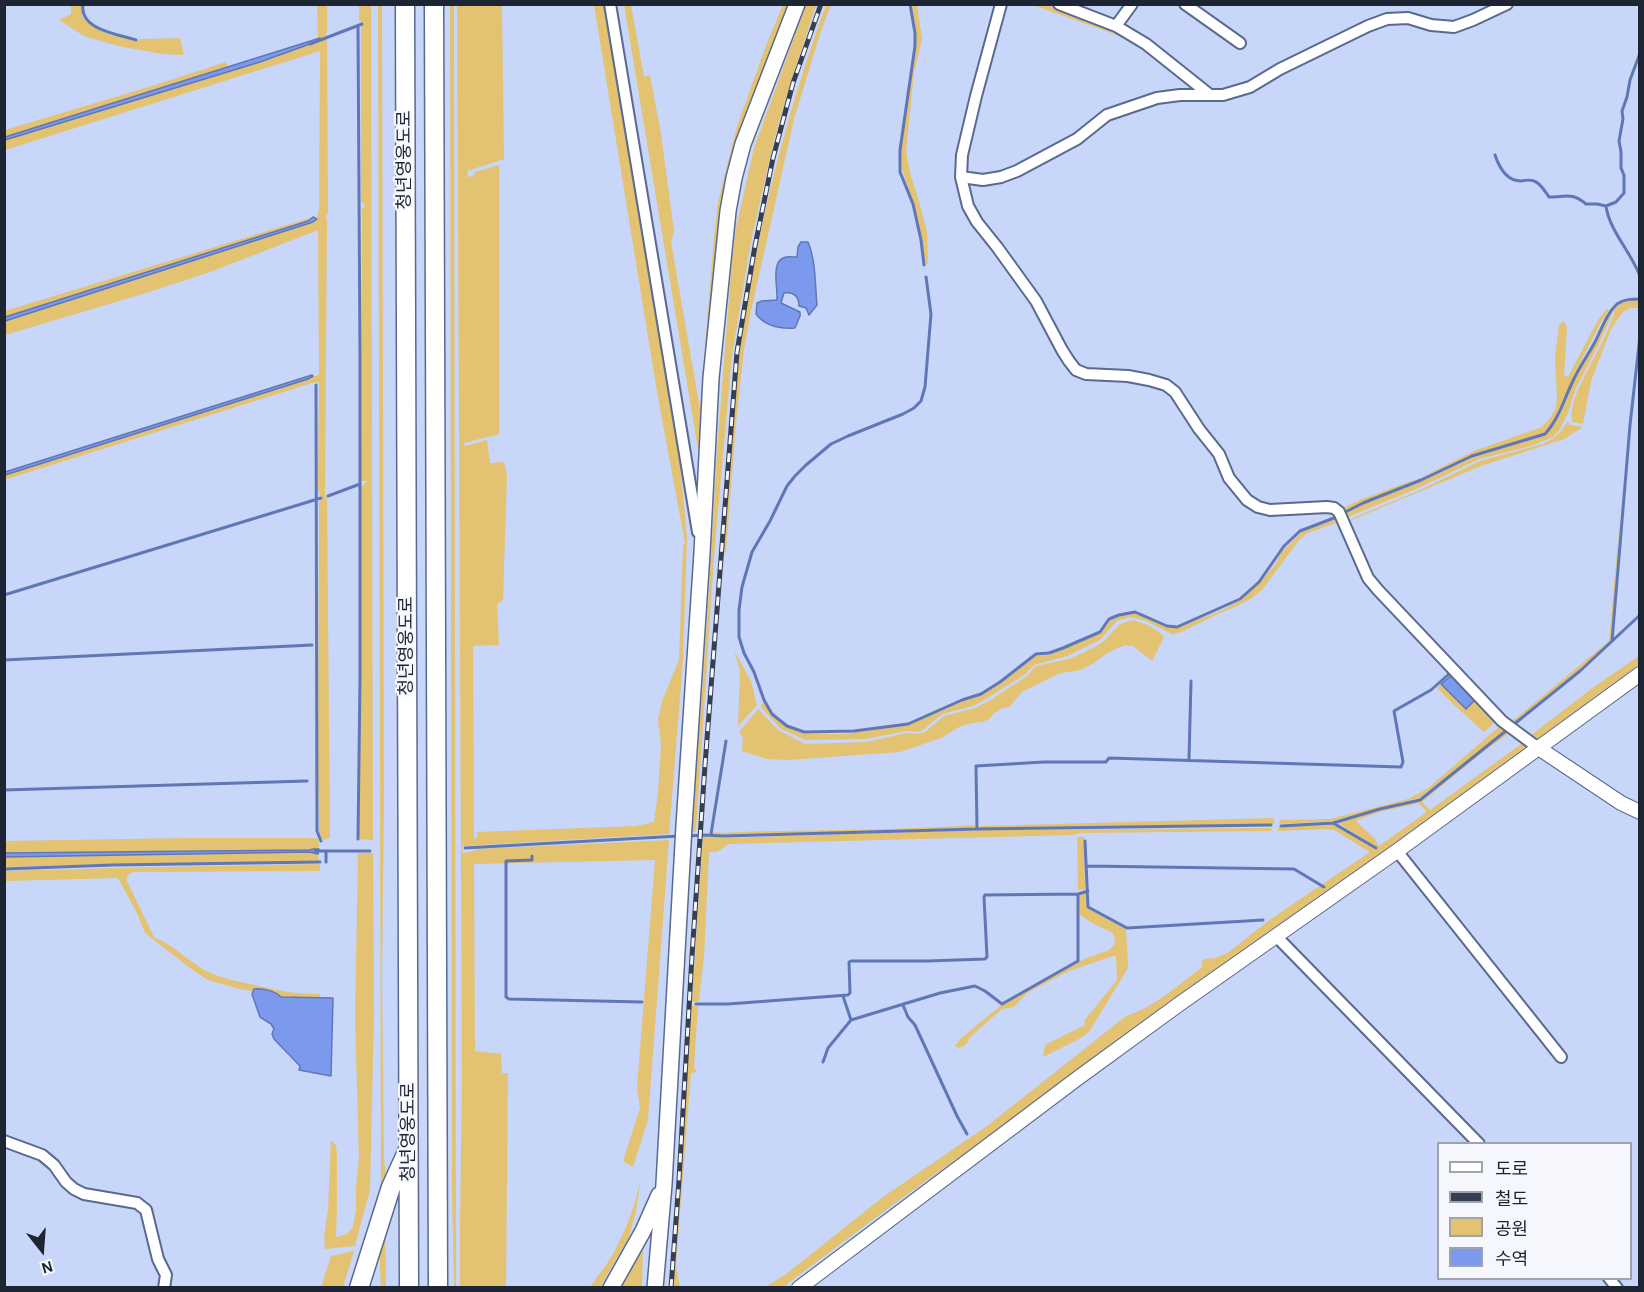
<!DOCTYPE html>
<html>
<head>
<meta charset="utf-8">
<style>
	body { margin:0 }
	#map { position:relative; width:1644px; height:1292px; overflow:hidden; background:#c7d6f9; font-family:"Alegreya Sans","Noto Sans KR",sans-serif }
	canvas { display:block }
	.frame { position:absolute; inset:0; border:6px solid #1d2434; pointer-events:none }
	.legend { position:absolute; left:1437px; top:1142px; width:195px; height:138px; box-sizing:border-box; background:#f5f7fc; border:2px solid #9fa3ac; margin:0; padding:8px 10px; list-style:none; font-size:18px; color:#1d2434 }
	.legend li { display:flex; align-items:center; gap:12px; height:30px }
	.legend b { width:30px; border:2px solid #9fa3ac }
	.north { position:absolute; left:12px; top:1220px; width:60px; height:60px; -webkit-text-stroke:4px #f5f7fc; paint-order:stroke; rotate:163deg; font-size:16px; font-weight:700; line-height:24px; text-align:center; color:#1d2434 }
	.north::after { content:''; display:block; margin:auto; width:21px; height:27px; background:#1d2434; clip-path:polygon(50% 0,100% 100%,50% 72%,0 100%) }
</style>
</head>
<body>
<div id="map">
<canvas width="1644" height="1292"></canvas>
<div class="frame"></div>
<ul class="legend">
<li><b style="height:8px;background:#fff"></b>도로</li>
<li><b style="height:8px;background:#363e51"></b>철도</li>
<li><b style="height:16px;background:#e3c272"></b>공원</li>
<li><b style="height:16px;background:#7c9aed"></b>수역</li>
</ul>
<div class="north">N</div>
</div>
<script>
const c = document.querySelector('canvas').getContext('2d');
c.lineJoin = 'round';
function fillPath(path, color) {
  c.fillStyle = color;
  c.fill(path, 'evenodd');
}
function trace(path, color, width, dash) {
  c.strokeStyle = color;
  c.lineWidth = width;
  c.lineCap = dash ? 'butt' : 'round';
  c.setLineDash(dash || []);
  c.stroke(path);
}
function label(font, color, halo, rows, align = 'center') {
  c.font = font + ' "Alegreya Sans","Noto Sans KR",sans-serif';
  c.lineWidth = 4.5;
  c.setLineDash([]);
  c.textBaseline = 'middle';
  c.strokeStyle = halo;
  c.fillStyle = color;
  for (const [text, x, y, turn = 0] of rows) {
    c.save();
    c.translate(x, y);
    c.rotate((+turn || 0) * Math.PI / 180);
    c.textAlign = isNaN(turn) ? turn : align;
    if (halo) c.strokeText(text, 0, 0);
    c.fillText(text, 0, 0);
    c.restore();
  }
}
const green = new Path2D(`
	M 71,5 L 82,5 L 82,17 C 96,33 117,36 136,41 L 141,39 L 180,38 L 184,55 L 162,54 L 118,46 L 84,36 L 59,20 L 71,14 Z
	M 317,5 L 327,5 L 327,32 L 325,36 L 327,40 L 328,213 L 325,218 L 327,220 L 325,495 L 327,498 L 330,838 L 323,840 L 319,831 L 318,773 L 319,501 L 322,499 L 322,496 L 320,496 L 318,488 L 319,383 L 317,382 L 312,383 L 4,480 L 5,475 L 308,379 L 313,376 L 317,376 L 319,373 L 318,230 L 213,271 L 146,293 L 5,335 L 5,321 L 313,222 L 317,219 L 319,208 L 320,51 L 5,150 L 4,140 L 260,62 L 318,41 Z
	M 371,5 L 373,840 L 359,839 L 361,486 L 364,485 L 367,481 L 361,481 L 361,476 L 362,209 L 365,206 L 361,201 L 361,27 L 363,24 L 359,20 L 359,5 Z
	M 378,5 L 382,5 L 384,798 L 382,975 L 384,1159 L 386,1175 L 381,1184 Z
	M 450,5 L 454,5 L 454,18 L 456,1288 L 454,1287 L 452,1195 Z
	M 457,5 L 502,5 L 504,159 L 467,171 L 468,177 L 473,176 L 475,172 L 499,165 L 499,434 L 464,443 L 465,446 L 487,440 L 490,463 L 504,462 L 507,476 L 503,600 L 497,604 L 499,645 L 473,646 L 474,839 L 477,837 L 477,832 L 636,826 L 654,822 L 658,793 L 661,745 L 658,720 L 662,701 L 679,660 L 683,546 L 685,543 L 657,392 L 594,5 L 604,5 L 668,386 L 680,464 L 687,537 L 683,660 L 669,834 L 462,846 L 463,853 L 474,851 L 477,849 L 669,840 L 648,1120 L 633,1167 L 623,1161 L 640,1108 L 637,1087 L 655,860 L 474,864 L 475,1051 L 501,1054 L 502,1073 L 508,1073 L 506,1288 L 460,1287 L 460,1227 L 462,1079 Z
	M 624,5 L 631,5 L 644,77 L 650,75 L 661,134 L 674,231 L 671,242 L 700,409 L 714,237 L 718,202 L 737,126 L 767,43 L 783,5 L 788,5 L 747,113 L 739,139 L 703,441 L 699,450 L 697,443 Z
	M 806,5 L 816,5 L 789,87 L 774,140 L 751,241 L 732,355 L 714,557 L 696,831 L 692,832 L 708,608 L 717,451 L 732,260 L 736,228 L 754,148 Z
	M 826,5 L 831,5 L 820,34 L 794,119 L 751,311 L 744,350 L 736,423 L 726,552 L 723,554 C 728,486 730,416 740,349 C 757,232 785,116 826,5 Z
	M 912,5 L 917,5 L 922,39 L 914,73 L 906,151 L 910,173 L 919,201 L 927,232 L 928,263 L 926,265 L 917,217 L 902,169 L 901,149 L 911,74 L 915,56 L 916,31 Z
	M 1033,5 C 1073,4 1120,33 1154,52 L 1117,35 Z
	M 226,62 L 228,67 L 5,137 L 5,130 L 152,86 Z
	M 313,217 L 308,221 L 5,317 L 5,311 Z
	M 1639,300 L 1639,308 L 1630,308 L 1623,312 L 1611,329 L 1591,381 L 1583,424 L 1572,422 C 1568,401 1589,369 1598,350 C 1604,339 1609,327 1614,315 L 1614,310 C 1622,301 1628,301 1639,300 Z
	M 1607,308 L 1609,310 L 1601,322 L 1579,365 L 1552,424 L 1544,433 L 1472,455 L 1342,512 L 1341,509 L 1362,499 L 1419,478 L 1474,451 L 1542,427 L 1551,417 L 1556,407 L 1557,397 L 1555,357 L 1559,325 L 1564,321 L 1567,329 L 1564,375 L 1568,377 L 1598,320 Z
	M 1612,312 L 1612,315 L 1597,348 L 1576,388 L 1567,415 L 1560,429 L 1553,437 L 1531,446 L 1479,459 L 1416,489 L 1345,518 L 1343,515 L 1364,504 L 1421,481 L 1472,458 L 1545,435 L 1553,426 L 1560,414 L 1575,378 Z
	M 1568,421 L 1570,425 L 1583,427 L 1564,439 L 1481,466 L 1347,522 L 1357,516 L 1418,491 L 1480,461 L 1543,444 L 1554,438 L 1562,430 Z
	M 1622,495 L 1611,641 L 1579,670 L 1511,725 L 1509,724 L 1609,641 Z
	M 1339,518 L 1341,521 L 1308,533 L 1299,540 L 1262,590 L 1252,598 L 1237,606 L 1216,615 L 1181,632 L 1172,634 L 1144,620 L 1130,617 L 1117,621 L 1100,640 L 1067,656 L 1034,665 L 1024,675 L 986,699 L 973,706 L 942,714 L 923,730 L 916,732 L 906,731 L 866,739 L 805,740 L 780,728 L 760,706 L 764,702 L 772,715 L 787,727 L 804,734 L 843,734 L 908,725 L 963,701 L 982,695 L 1000,684 L 1036,656 L 1049,655 L 1085,640 L 1101,632 L 1110,621 L 1120,616 L 1134,613 L 1167,627 L 1176,628 L 1220,611 L 1241,600 L 1260,582 L 1275,565 L 1282,551 L 1302,532 Z
	M 1133,620 C 1146,624 1154,627 1164,637 L 1152,661 L 1133,646 L 1125,645 L 1107,653 L 1094,663 L 1081,670 L 1060,673 L 1022,692 L 1009,707 L 1002,708 L 993,714 L 989,719 L 983,722 L 973,723 L 961,726 L 941,738 L 900,752 L 788,760 L 767,759 L 742,751 L 743,738 L 739,732 L 758,709 L 778,730 L 805,744 L 867,742 L 906,733 L 916,734 L 925,732 L 944,716 L 975,708 L 989,701 L 1027,676 L 1036,666 L 1069,659 L 1095,647 L 1104,641 L 1120,624 Z
	M 734,650 L 751,681 L 757,705 L 738,726 L 740,670 Z
	M 1639,656 L 1639,665 L 1539,738 L 1536,739 L 1530,736 L 1595,686 Z
	M 1441,684 L 1466,708 L 1475,700 L 1496,721 L 1484,732 L 1451,702 L 1437,688 Z
	M 1502,724 L 1507,729 L 1419,798 L 1333,821 L 1279,824 L 1280,820 L 1330,819 L 1408,799 L 1427,789 Z
	M 1508,731 L 1509,733 L 1508,734 L 1484,751 L 1422,802 L 1430,810 L 1521,744 L 1521,742 L 1525,745 L 1526,748 L 1328,892 L 1190,988 L 993,1133 L 894,1204 L 783,1287 L 764,1288 L 786,1274 L 883,1197 L 987,1126 L 1126,1016 C 1155,1007 1178,985 1202,967 L 1202,961 L 1205,959 L 1216,958 L 1229,952 L 1268,921 L 1370,852 L 1334,830 L 1326,829 L 1278,831 L 1278,827 L 1333,824 L 1377,849 L 1375,846 L 1338,823 L 1380,810 L 1421,800 ZM 1419,803 L 1427,812 L 1379,846 L 1374,838 L 1357,822 L 1357,820 L 1379,812 Z
	M 1274,818 L 1274,824 L 980,828 L 980,826 Z
	M 976,825 L 976,828 L 724,835 L 712,834 L 712,832 L 725,833 L 737,832 C 816,830 896,830 976,825 Z
	M 1273,828 L 1270,831 L 1079,833 L 1072,835 L 729,844 L 717,852 L 709,852 L 704,957 L 699,1001 L 692,1002 L 703,836 L 726,838 L 978,830 Z
	M 1077,837 L 1084,837 L 1085,889 L 1078,890 Z
	M 186,838 L 317,838 L 319,843 L 319,849 L 309,850 L 5,853 L 4,841 Z
	M 310,852 L 318,854 L 319,861 L 111,864 L 5,867 L 4,857 Z
	M 358,853 L 373,853 L 374,1016 L 370,1190 L 355,1246 L 325,1249 L 324,1236 L 328,1210 L 331,1140 L 336,1145 L 337,1155 L 337,1205 L 336,1237 L 347,1234 L 353,1227 L 356,1210 L 356,1186 L 359,1159 L 355,1018 Z
	M 320,864 L 320,871 L 133,872 L 129,874 L 126,879 L 154,937 C 172,944 185,958 201,968 C 218,978 235,981 255,985 C 279,991 295,994 320,994 L 320,997 L 281,997 L 254,989 L 253,991 L 240,989 L 208,980 L 190,968 L 145,933 L 137,913 L 118,878 L 5,881 L 4,871 L 113,868 Z
	M 1086,892 L 1087,908 L 1126,929 L 1128,968 L 1089,1032 L 1079,1039 L 1043,1057 L 1045,1045 L 1085,1025 L 1084,1021 L 1117,980 L 1116,957 L 1113,956 L 1069,971 L 1034,989 L 1025,995 L 1014,1007 L 1002,1009 L 969,1038 C 968,1044 965,1046 959,1048 L 955,1046 L 960,1039 L 1000,1006 L 1082,960 L 1109,950 L 1114,945 L 1115,939 L 1113,933 L 1092,923 L 1080,915 L 1079,894 Z
	M 691,1006 L 698,1006 L 694,1067 L 697,1072 L 691,1073 L 676,1265 L 680,1287 L 672,1287 Z
	M 641,1178 L 636,1211 L 629,1237 L 600,1287 L 590,1287 C 599,1274 611,1260 618,1244 C 629,1223 636,1201 641,1178 Z
	M 385,1216 L 386,1287 L 381,1287 L 378,1222 Z
	M 643,1245 L 642,1287 L 615,1288 Z
	M 354,1251 L 343,1287 L 321,1287 L 331,1256 Z`);
const water = new Path2D(`
	M 320,38 L 318,41 L 260,62 L 5,140 L 5,137 Z
	M 313,217 L 317,219 L 313,222 L 5,321 L 5,317 L 308,221 Z
	M 801,242 L 808,242 C 816,261 815,285 817,305 L 809,315 L 806,308 L 799,306 C 799,296 794,292 784,293 L 781,303 L 800,312 L 800,316 L 795,328 C 780,329 765,326 756,314 L 757,303 L 762,301 L 777,300 C 778,289 771,263 783,258 C 787,256 793,257 797,257 L 798,247 Z
	M 312,375 L 313,376 L 308,379 L 5,475 L 5,472 Z
	M 1452,675 L 1475,700 L 1466,709 L 1441,684 Z
	M 314,849 L 319,849 L 318,854 L 310,852 L 4,857 L 5,853 L 309,850 Z
	M 254,989 C 263,988 275,991 281,997 L 333,998 L 331,1076 L 299,1070 L 300,1066 L 274,1039 L 272,1034 L 274,1029 L 271,1024 L 260,1017 L 252,994 Z`);
const stream = new Path2D(`
	M 83,4 C 79,30 118,34 136,40
	M 910,4 L 915,33 L 915,46 L 900,150 L 900,172 L 913,204 L 921,240 L 924,265
	M 310,44 L 362,24
	M 1640,53 L 1630,80 L 1627,97 L 1622,111 L 1623,119 L 1619,141 L 1621,152 L 1621,168 L 1624,175 L 1624,193 L 1616,202 L 1606,206 C 1609,230 1631,252 1640,276
	M 1495,155 C 1499,167 1506,181 1521,181 C 1526,180 1532,179 1536,182 C 1541,184 1546,193 1549,197 C 1566,197 1572,192 1586,204 L 1597,204 L 1606,206
	M 926,277 L 931,314 L 925,387 L 921,401 L 914,408 L 903,414 L 848,436 L 831,444 L 806,465 L 795,476 L 787,486 L 770,521 L 752,552 L 742,587 L 739,610 L 739,637 L 744,653 L 754,672 L 764,700 L 772,714 L 787,726 L 804,732 L 854,731 L 908,724 L 962,700 L 981,694 L 1000,682 L 1036,654 L 1049,653 L 1063,648 L 1100,632 L 1109,619 L 1119,615 L 1135,612 L 1167,626 L 1177,627 L 1240,599 L 1259,582 L 1284,546 L 1300,531 L 1334,518 L 1363,503 L 1421,480 L 1472,456 L 1545,434 C 1559,419 1564,399 1573,381 C 1579,367 1589,354 1596,340 C 1602,328 1607,313 1617,304 C 1624,299 1632,299 1640,299
	M 316,385 L 317,831 L 321,841
	M 328,496 L 360,484
	M 4,595 L 321,498
	M 1612,641 L 1630,425 L 1640,336
	M 4,660 L 312,645
	M 1513,725 L 1580,671 L 1640,615
	M 1189,759 L 1191,681
	M 4,790 L 307,781
	M 1333,823 L 1380,809 L 1420,800 L 1507,730
	M 1281,826 L 1333,823 L 1376,848
	M 977,829 L 976,766 L 1044,762 L 1106,762 L 1109,758 L 1401,767 L 1403,762 L 1394,711 L 1431,690 L 1449,674 L 1447,669
	M 711,834 L 726,741
	M 688,836 L 704,835 L 723,836 L 977,829 L 1271,825
	M 358,839 L 360,678 L 360,357 L 358,26
	M 1085,841 L 1088,907 L 1127,928 L 1263,920
	M 465,848 L 679,836
	M 315,851 L 370,851
	M 326,851 L 326,862
	M 532,856 L 532,860 L 506,861 L 506,997 L 509,999 L 642,1002
	M 1087,866 L 1294,869 L 1324,887
	M 4,869 L 113,865 L 320,862
	M 843,996 L 851,1020 L 940,993 L 975,986 L 985,991 L 1002,1004 L 1078,961 L 1078,894
	M 696,1004 L 728,1004 L 848,995 L 850,993 L 849,962 L 851,961 L 928,961 L 985,959 L 987,957 L 984,897 L 985,895 L 1078,894 L 1088,891
	M 903,1005 L 908,1017 L 915,1025 L 957,1116 L 967,1134
	M 823,1062 L 828,1048 L 851,1020`);
const street = new Path2D(`
	M 610,4 L 698,532
	M 1001,4 L 976,96 L 962,155 L 961,177 L 968,206 L 977,222 L 997,247 L 1036,301 L 1062,350 L 1069,361 L 1076,370 L 1086,374 L 1128,376 L 1149,380 L 1166,385 L 1175,392 L 1199,429 L 1219,454 L 1229,478 L 1247,500 L 1258,507 L 1270,510 L 1327,507 L 1334,508 L 1339,512 L 1368,578 L 1378,590 L 1502,721 L 1537,747
	M 1059,4 L 1116,26 L 1146,44 L 1210,95
	M 1185,4 L 1240,43
	M 1116,26 L 1132,4
	M 961,177 L 983,180 L 1001,177 L 1017,171 L 1077,139 L 1107,115 L 1157,98 L 1180,95 L 1223,95 L 1250,87 L 1280,69 L 1368,26 L 1387,19 L 1408,18 L 1431,25 L 1454,27 L 1473,20 L 1507,4
	M 1397,851 L 1561,1057
	M 1276,936 L 1479,1144
	M 4,1141 L 42,1155 L 54,1165 L 66,1182 L 74,1189 L 84,1194 L 137,1203 L 146,1210 L 158,1259 L 166,1275 L 164,1288
	M 1609,1278 L 1617,1288`);
const secondary = new Path2D(`
	M 1537,747 L 1621,803 L 1640,812
	M 799,1288 L 1078,1078 L 1178,1005 L 1397,851 L 1640,674`);
const primary = new Path2D(`
	M 611,1288 L 643,1231 L 659,1195
	M 655,1288 L 664,1184 L 684,826 L 702,553 L 711,378 L 728,211 L 734,178 L 743,144 L 797,4`);
const highway = new Path2D(`
	M 405,4 L 409,1288
	M 434,4 L 438,1288
	M 359,1288 L 391,1187 L 407,1152`);
const rail = new Path2D(`
	M 671,1288 L 679,1180 L 692,956 L 705,765 L 737,352 L 755,246 L 773,158 L 793,83 L 821,4`);
const streetNames = [
	["청년영웅도로",405,160,-90],
	["청년영웅도로",407,646,-90],
	["청년영웅도로",409,1132,-90]
];
fillPath(green, '#e3c272');
fillPath(water, '#7c9aed');
trace(water, '#6077b6', 1.5);
trace(stream, '#6077b6', 3);
trace(street, '#5a698f', 14);
trace(secondary, '#5a698f', 16);
trace(primary, '#5a698f', 18);
trace(highway, '#5a698f', 21);
trace(street, '#fff', 10);
trace(secondary, '#fff', 14);
trace(primary, '#fff', 15);
trace(highway, '#fff', 18);
trace(rail, '#363e51', 5);
trace(rail, '#f5f7fc', 3, [9]);
label('18px', '#1d2434', '#f5f7fc', streetNames);
</script>
</body>
</html>
